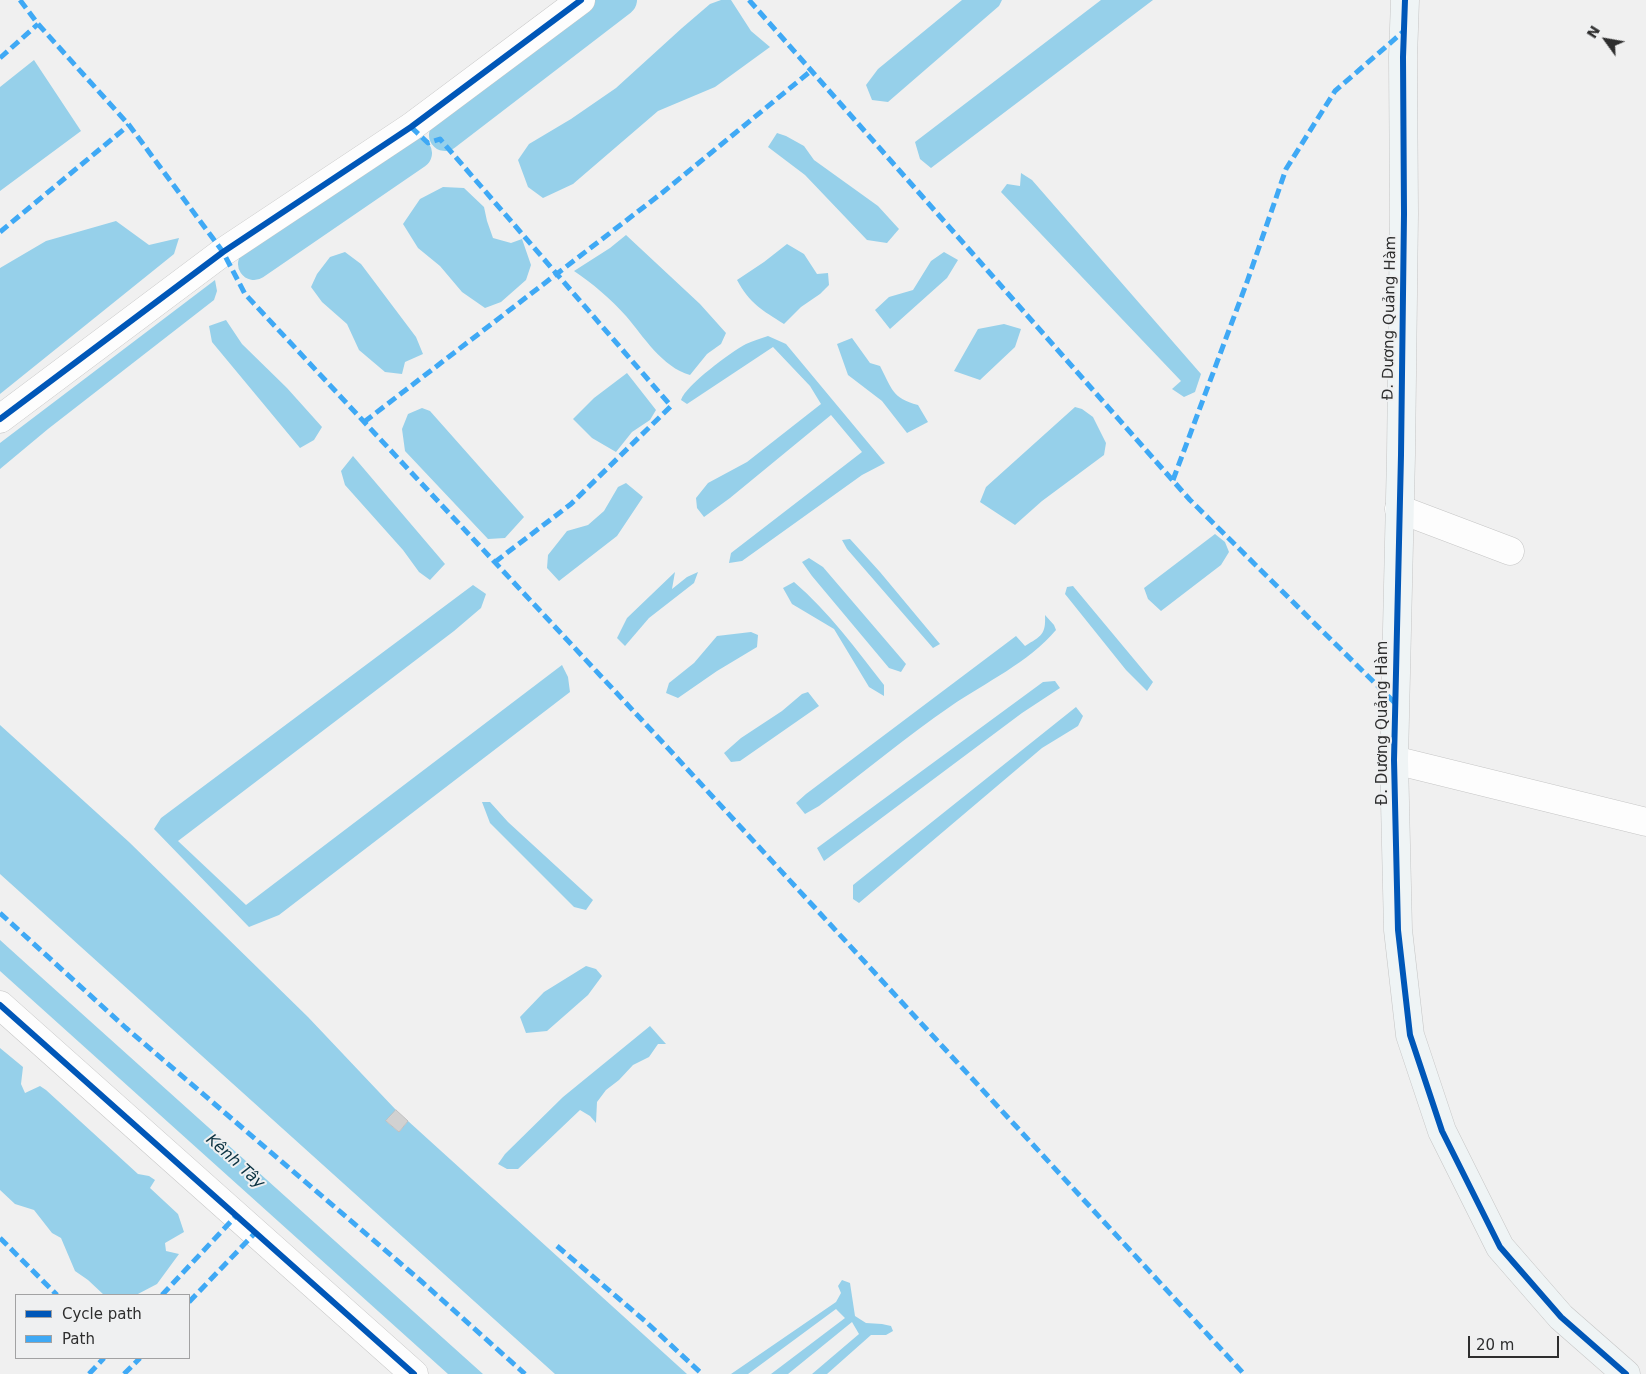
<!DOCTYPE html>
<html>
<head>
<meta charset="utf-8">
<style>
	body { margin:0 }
	#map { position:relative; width:1646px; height:1374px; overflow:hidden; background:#f0f0f0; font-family:"DejaVu Sans",sans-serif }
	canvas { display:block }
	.legend { position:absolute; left:15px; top:1294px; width:175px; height:65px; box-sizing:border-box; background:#eff0f1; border:1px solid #a2a2a3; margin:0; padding:6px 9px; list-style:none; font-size:15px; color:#2e2e2e }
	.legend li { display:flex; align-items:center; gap:10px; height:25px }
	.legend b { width:25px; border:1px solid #a2a2a3 }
	.north { position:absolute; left:1581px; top:15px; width:50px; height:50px; -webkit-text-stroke:4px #eff0f1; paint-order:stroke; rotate:302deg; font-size:14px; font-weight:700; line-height:20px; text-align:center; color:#2e2e2e }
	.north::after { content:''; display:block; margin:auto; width:18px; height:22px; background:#2e2e2e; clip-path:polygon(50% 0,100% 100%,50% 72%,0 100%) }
	.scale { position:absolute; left:1468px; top:1336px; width:91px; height:22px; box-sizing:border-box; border:2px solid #2e2e2e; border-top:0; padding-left:6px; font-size:15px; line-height:18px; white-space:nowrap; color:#2e2e2e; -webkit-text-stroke:4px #eff0f1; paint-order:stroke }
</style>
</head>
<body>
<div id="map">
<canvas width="1646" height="1374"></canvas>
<ul class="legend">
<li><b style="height:6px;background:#0057b8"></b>Cycle path</li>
<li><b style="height:6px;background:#3fa9f5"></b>Path</li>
</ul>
<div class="north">N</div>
<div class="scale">20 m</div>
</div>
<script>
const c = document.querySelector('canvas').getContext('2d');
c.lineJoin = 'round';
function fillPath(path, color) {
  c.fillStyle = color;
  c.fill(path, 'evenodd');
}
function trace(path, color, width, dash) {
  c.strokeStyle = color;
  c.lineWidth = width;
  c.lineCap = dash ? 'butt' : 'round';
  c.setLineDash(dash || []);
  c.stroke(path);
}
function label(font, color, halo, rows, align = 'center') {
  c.font = font + ' "DejaVu Sans",sans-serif';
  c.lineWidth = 4;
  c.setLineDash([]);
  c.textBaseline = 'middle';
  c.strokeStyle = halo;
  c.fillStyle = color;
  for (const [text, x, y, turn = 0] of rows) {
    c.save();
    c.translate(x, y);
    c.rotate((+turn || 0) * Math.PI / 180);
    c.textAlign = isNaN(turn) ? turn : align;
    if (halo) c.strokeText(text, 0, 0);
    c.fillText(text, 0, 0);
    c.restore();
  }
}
const water = new Path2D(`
	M 721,0 L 731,0 L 751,31 L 770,47 L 715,87 L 658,111 L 573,184 L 543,198 L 528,187 L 518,160 L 529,144 L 571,119 L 616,88 L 682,28 L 710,4 Z
	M 962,0 L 1002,0 L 999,6 L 888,102 L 872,100 L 866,85 L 878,69 Z
	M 1101,0 L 1153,0 L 931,168 L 920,159 L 915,142 Z
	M 34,60 L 81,131 L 0,191 L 0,87 Z
	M 777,133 L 786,136 L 804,146 L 814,160 L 878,206 L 899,229 L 887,243 L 867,240 L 805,175 L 768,147 Z
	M 1021,173 L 1032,180 L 1201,374 L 1195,392 L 1184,397 L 1172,389 L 1181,381 L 1001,192 L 1007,184 L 1020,186 Z
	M 443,187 L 464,188 L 484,207 L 487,221 L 493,238 L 511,243 L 522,239 L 531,265 L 526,280 L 501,302 L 485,308 L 462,292 L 440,266 L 418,248 L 403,224 L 420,199 Z
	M 116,221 L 149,245 L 179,238 L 174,254 L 0,394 L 0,268 L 46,241 Z
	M 626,235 L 700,304 L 726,333 L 721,344 L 707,354 L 690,375 C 662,367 644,337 626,316 C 611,299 592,283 574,271 L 610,248 Z
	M 787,244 L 804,254 L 817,274 L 828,273 L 829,285 L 820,294 L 801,307 L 784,324 C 762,310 750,304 737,280 L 764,262 Z
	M 345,252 L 361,264 L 416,337 L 423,354 L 405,362 L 402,374 L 385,372 L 359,350 L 347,324 L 322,302 L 311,287 L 317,274 L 330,257 Z
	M 944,252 L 958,260 L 947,278 L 890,329 L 875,310 L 889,297 L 913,290 L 931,261 Z
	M 215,280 L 217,291 L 214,300 L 48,429 L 0,469 L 0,443 Z
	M 226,320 L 242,344 L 287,388 L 322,427 L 314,440 L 300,448 L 212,342 L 209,326 Z
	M 1004,324 L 1021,329 L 1015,347 L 980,380 L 954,371 L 978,329 Z
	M 768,336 L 786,344 L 885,463 L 862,475 L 742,561 L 729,563 L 731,553 L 862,452 L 831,415 L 730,498 L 704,517 L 697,508 L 696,498 L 708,483 L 747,462 L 821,404 L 810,386 L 773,347 L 687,404 L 681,400 C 686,385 731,352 746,344 C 752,341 760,339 768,336 Z
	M 852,338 L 870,363 L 880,366 C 892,389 892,398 918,405 L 928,422 L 907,433 L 882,401 L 848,375 L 837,344 Z
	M 627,373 L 656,410 L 650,420 L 632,432 L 616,452 L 592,438 L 573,419 L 594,398 Z
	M 1075,407 L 1082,409 L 1093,417 L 1106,443 L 1104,455 L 1042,501 L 1015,525 L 980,502 L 986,487 Z
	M 422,408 L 430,411 L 524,517 L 505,538 L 488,539 L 405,451 L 402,429 L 408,414 Z
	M 353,456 L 445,564 L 430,580 L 419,572 L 403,550 L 345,485 L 341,471 Z
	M 626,483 L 643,497 L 617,536 L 559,581 L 547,568 L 548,555 L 567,531 L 588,525 L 604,511 L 618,487 Z
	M 1215,534 L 1225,542 L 1229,552 L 1221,565 L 1161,611 L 1148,599 L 1144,588 Z
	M 850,539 L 880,572 L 940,644 L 933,648 L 847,549 L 842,540 Z
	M 809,558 L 823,567 L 906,664 L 901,672 L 889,668 L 812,576 L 802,562 Z
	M 675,572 L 672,589 L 687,577 L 698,572 L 694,583 L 649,618 L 625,646 L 617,638 L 627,618 Z
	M 794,582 C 829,612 856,649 884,685 L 884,696 L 869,687 L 834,629 L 792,604 L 783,588 Z
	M 473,585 L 486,594 L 481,608 L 454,631 L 178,841 L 246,905 L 562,665 L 568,677 L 570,692 L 279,915 L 249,927 L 154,829 L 161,818 Z
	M 1073,586 L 1153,682 L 1147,691 L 1126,670 L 1065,594 L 1067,587 Z
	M 1045,615 L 1054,625 L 1056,630 C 1028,663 986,682 951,706 C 906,737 863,773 819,806 L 805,814 L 796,803 L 806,794 L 1016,636 L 1025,646 C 1041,636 1046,635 1045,615 Z
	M 751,632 L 758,635 L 757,647 L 717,671 L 678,698 L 666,693 L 669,683 L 694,663 L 717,636 Z
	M 1055,681 L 1060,688 L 1022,713 L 824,861 L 817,848 L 1043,682 Z
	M 808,692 L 819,706 L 740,761 L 731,762 L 724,753 L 741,738 L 782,711 L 802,694 Z
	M 1076,707 L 1083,716 L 1078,726 L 1042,748 L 859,903 L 853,899 L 853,885 Z
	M 0,725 L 129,842 L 308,1017 L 396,1110 L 386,1121 L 399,1132 L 408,1121 L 687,1374 L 555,1374 L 0,874 Z
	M 482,802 L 490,802 L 508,822 L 593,900 L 586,910 L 574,907 L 490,823 Z
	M 0,940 L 31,968 L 483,1374 L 448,1374 L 0,971 Z
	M 586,966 L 596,969 L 602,976 L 588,995 L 547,1031 L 526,1033 L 520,1017 L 544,992 Z
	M 650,1026 L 666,1044 L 658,1044 L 649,1057 L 633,1065 L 619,1080 L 606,1090 L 597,1102 L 596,1123 L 590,1116 L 580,1110 L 518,1169 L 507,1169 L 498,1164 L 505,1154 L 563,1097 Z
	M 0,1048 L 23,1067 L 21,1084 L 25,1093 L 40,1086 L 46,1090 L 138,1174 L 149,1176 L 155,1180 L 150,1188 L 178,1214 L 184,1232 L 165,1243 L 166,1251 L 179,1254 L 157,1284 L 136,1295 L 104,1295 L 88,1280 L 75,1271 L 61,1238 L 52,1233 L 34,1210 L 15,1204 L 0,1190 Z
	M 842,1280 L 850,1283 L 855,1316 L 866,1323 L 882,1324 L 891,1326 L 893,1331 L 886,1335 L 871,1335 L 827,1374 L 812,1374 L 859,1334 L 852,1322 L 788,1374 L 771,1374 L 845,1318 L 836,1309 L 748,1374 L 731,1374 L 836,1302 L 841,1293 L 838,1286 Z`);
const canal = new Path2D(`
	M 445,135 L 621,0
	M 254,264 L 416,153`);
const building = new Path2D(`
	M 396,1110 L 408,1121 L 399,1132 L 386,1121 Z`);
const street = new Path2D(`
	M 0,419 L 223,252 L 411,127 L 581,0
	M 1399,509 L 1510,551
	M 1394,760 L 1646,822
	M 0,1005 L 414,1374`);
const secondary = new Path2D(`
	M 1405,0 L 1403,57 L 1404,214 L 1401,455 L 1394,760 L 1398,930 L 1410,1035 L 1442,1131 L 1500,1247 L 1561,1317 L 1626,1374`);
const quiet = new Path2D(`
	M 20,0 L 38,24 L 129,125 L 223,252 L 245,294 L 666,746 L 1244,1374
	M 749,0 L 1190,500 L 1395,703
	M 0,58 L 38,24
	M 411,127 L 428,143 L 440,139 L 671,406 L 571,504 L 495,562
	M 0,232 L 129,125
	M 364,422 L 662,193 L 812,70
	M 1173,480 L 1247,282 L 1286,169 L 1335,91 L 1404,31
	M 0,913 L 126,1028 L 421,1281 L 525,1374
	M 0,1238 L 57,1295
	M 557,1246 L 645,1321 L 702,1374
	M 162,1295 L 236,1216
	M 189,1302 L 255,1233
	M 89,1374 L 104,1358
	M 124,1374 L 140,1358`);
const cycleway = new Path2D(`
	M 1405,0 L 1403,57 L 1404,214 L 1401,455 L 1394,760 L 1398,930 L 1410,1035 L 1442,1131 L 1500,1247 L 1561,1317 L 1626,1374
	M 0,419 L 223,252 L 411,127 L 581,0
	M 0,1005 L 414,1374`);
const streetNames = [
	["Đ. Dương Quảng Hàm",1390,318,-89],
	["Đ. Dương Quảng Hàm",1383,723,-90]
];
const waterNames = [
	["Kênh Tây",235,1162,42]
];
fillPath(water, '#96d0ea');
trace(canal, '#96d0ea', 32);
fillPath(building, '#d1d1d1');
trace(building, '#bfbfc0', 1);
trace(street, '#c5c5c5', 29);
trace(secondary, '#c5c5c5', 29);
trace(street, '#fdfdfd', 28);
trace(secondary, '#eff4f5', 28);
trace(quiet, '#3fa9f5', 5, [10, 5]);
trace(cycleway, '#0057b8', 6);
label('15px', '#2e2e2e', '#eff0f1', streetNames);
label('italic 16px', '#093140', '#eff0f1', waterNames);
</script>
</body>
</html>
